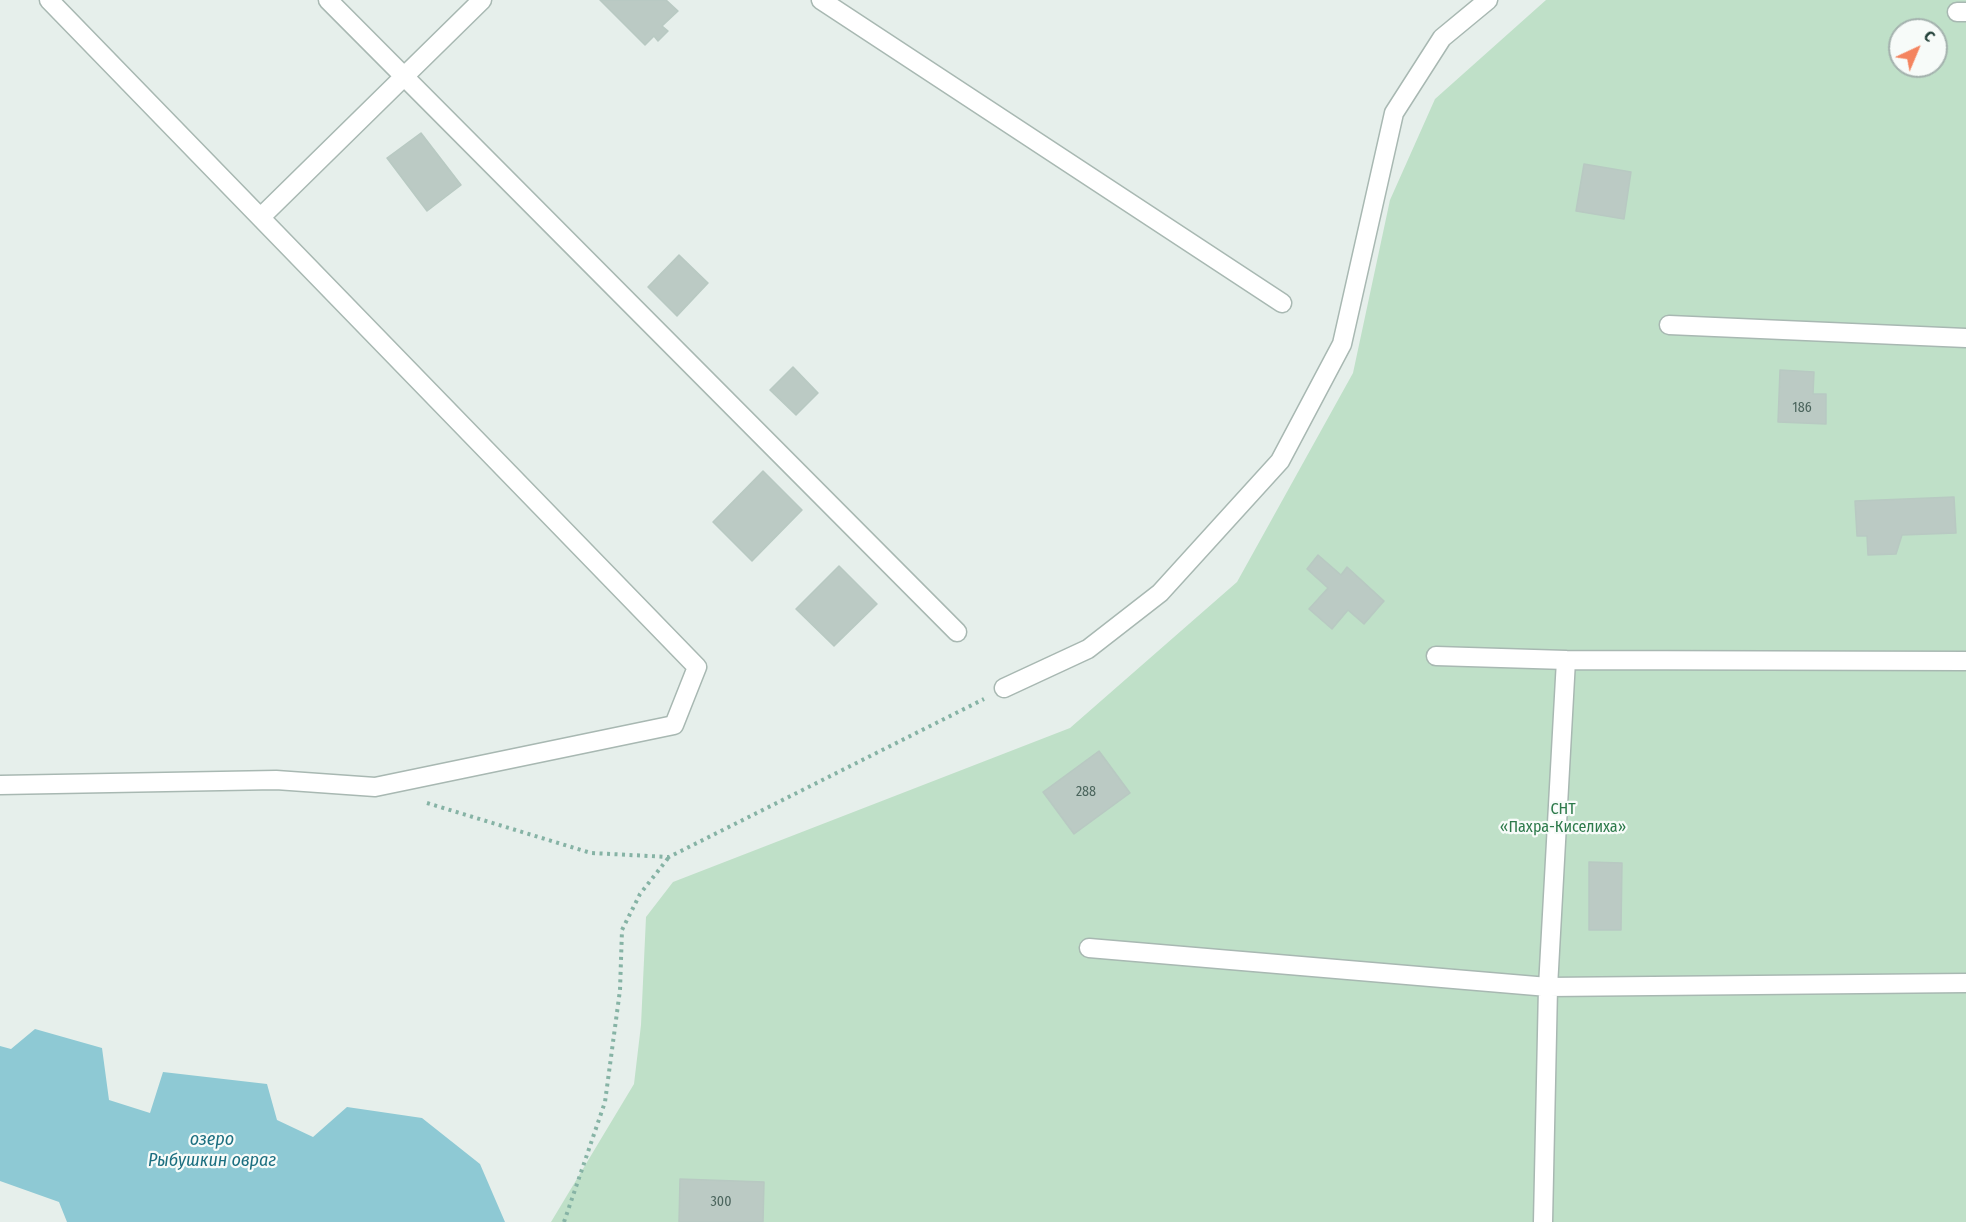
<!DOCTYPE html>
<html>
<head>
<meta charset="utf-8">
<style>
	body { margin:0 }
	#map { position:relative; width:1966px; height:1222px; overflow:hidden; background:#e6efeb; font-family:"Fira Sans Condensed",sans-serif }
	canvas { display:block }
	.north { position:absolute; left:1888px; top:18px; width:60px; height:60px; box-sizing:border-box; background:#f7fbf9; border:2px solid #a3b1ad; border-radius:50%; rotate:44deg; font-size:16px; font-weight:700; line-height:24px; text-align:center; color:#24423a }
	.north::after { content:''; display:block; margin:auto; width:21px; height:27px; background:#f4845f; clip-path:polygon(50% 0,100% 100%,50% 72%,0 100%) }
</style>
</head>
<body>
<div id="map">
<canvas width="1966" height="1222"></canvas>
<div class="north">С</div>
</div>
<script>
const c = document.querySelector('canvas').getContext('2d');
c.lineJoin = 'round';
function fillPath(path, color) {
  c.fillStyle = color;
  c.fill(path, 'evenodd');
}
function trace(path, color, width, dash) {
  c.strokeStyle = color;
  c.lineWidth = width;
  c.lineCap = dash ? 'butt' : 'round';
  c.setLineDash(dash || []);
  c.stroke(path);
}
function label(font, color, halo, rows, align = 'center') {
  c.font = font + ' "Fira Sans Condensed",sans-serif';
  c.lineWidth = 4.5;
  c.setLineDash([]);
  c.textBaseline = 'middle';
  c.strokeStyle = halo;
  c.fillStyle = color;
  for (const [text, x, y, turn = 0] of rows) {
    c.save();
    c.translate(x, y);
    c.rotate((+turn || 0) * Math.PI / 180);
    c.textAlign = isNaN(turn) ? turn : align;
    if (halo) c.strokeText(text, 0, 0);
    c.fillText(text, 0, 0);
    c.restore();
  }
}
const green = new Path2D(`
	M 1546,0 L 1966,0 L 1966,1222 L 551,1222 L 634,1084 L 641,1025 L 646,917 L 673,882 L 1070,728 L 1237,582 L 1353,373 L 1390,200 L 1435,99 ZM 1900,30 L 1936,30 L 1936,66 L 1900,66 Z`);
const water = new Path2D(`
	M 35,1029 L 102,1048 L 109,1100 L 150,1113 L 163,1072 L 267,1084 L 277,1120 L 313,1137 L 347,1107 L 422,1118 L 480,1164 L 505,1222 L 67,1222 L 59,1202 L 0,1181 L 0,1046 L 11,1049 Z`);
const building = new Path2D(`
	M 600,0 L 666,0 L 678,11 L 662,26 L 668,31 L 658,41 L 654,36 L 645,45 Z
	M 421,133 L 461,185 L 427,211 L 387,158 Z
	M 1584,164 L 1631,172 L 1624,219 L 1576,211 Z
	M 679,255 L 708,283 L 677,316 L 648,287 Z
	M 793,367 L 818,393 L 796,415 L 770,390 Z
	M 1780,370 L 1814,372 L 1813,394 L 1826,394 L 1826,424 L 1778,422 Z
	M 763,471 L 802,510 L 752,561 L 713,522 Z
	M 1954,497 L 1956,533 L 1902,535 L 1896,554 L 1868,555 L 1867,536 L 1857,536 L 1855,501 Z
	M 1318,555 L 1341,575 L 1347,567 L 1384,601 L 1364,624 L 1348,610 L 1332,629 L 1309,609 L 1328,588 L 1307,569 Z
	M 839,566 L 877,604 L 834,646 L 796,609 Z
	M 1099,751 L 1130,793 L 1074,834 L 1043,792 Z
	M 1589,862 L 1622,863 L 1621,930 L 1589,930 Z
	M 680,1179 L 764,1182 L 763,1222 L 679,1222 Z`);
const path = new Path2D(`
	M 427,803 L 591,853 L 669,857 L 984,699
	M 564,1222 L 605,1102 L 620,990 L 622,930 L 640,894 L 669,857`);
const minor = new Path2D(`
	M 328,0 L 957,632
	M 821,0 L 1282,303
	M 1957,12 L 1966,12
	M 261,217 L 482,0
	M 1669,325 L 1966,338
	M 1436,656 L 1566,660 L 1966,661
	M 1004,688 L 1088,649 L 1160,593 L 1280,461 L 1342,344 L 1394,113 L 1442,38 L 1488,0
	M 0,785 L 276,780 L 375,787 L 674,725 L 697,667 L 49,0
	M 1089,948 L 1548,987 L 1966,983
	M 1543,1222 L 1548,987 L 1566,660`);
const numberNames = [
	["186",1802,408],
	["288",1086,792],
	["300",721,1202]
];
const parkNames = [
	["СНТ",1563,810],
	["«Пахра-Киселиха»",1563,828]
];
const waterNames = [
	["озеро",212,1140],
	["Рыбушкин овраг",212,1161]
];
fillPath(green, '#bfe0c8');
fillPath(water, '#8ec9d4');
fillPath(building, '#bbcac4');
trace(building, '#b8c9c2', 1.5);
trace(minor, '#a8b8b2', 21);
trace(path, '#86b3a5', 4, [3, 4.5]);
trace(minor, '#fff', 18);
label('14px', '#4a645c', null, numberNames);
label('16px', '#2d7a4b', '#f7fbf9', parkNames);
label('italic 18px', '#1c6f80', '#f7fbf9', waterNames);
</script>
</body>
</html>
